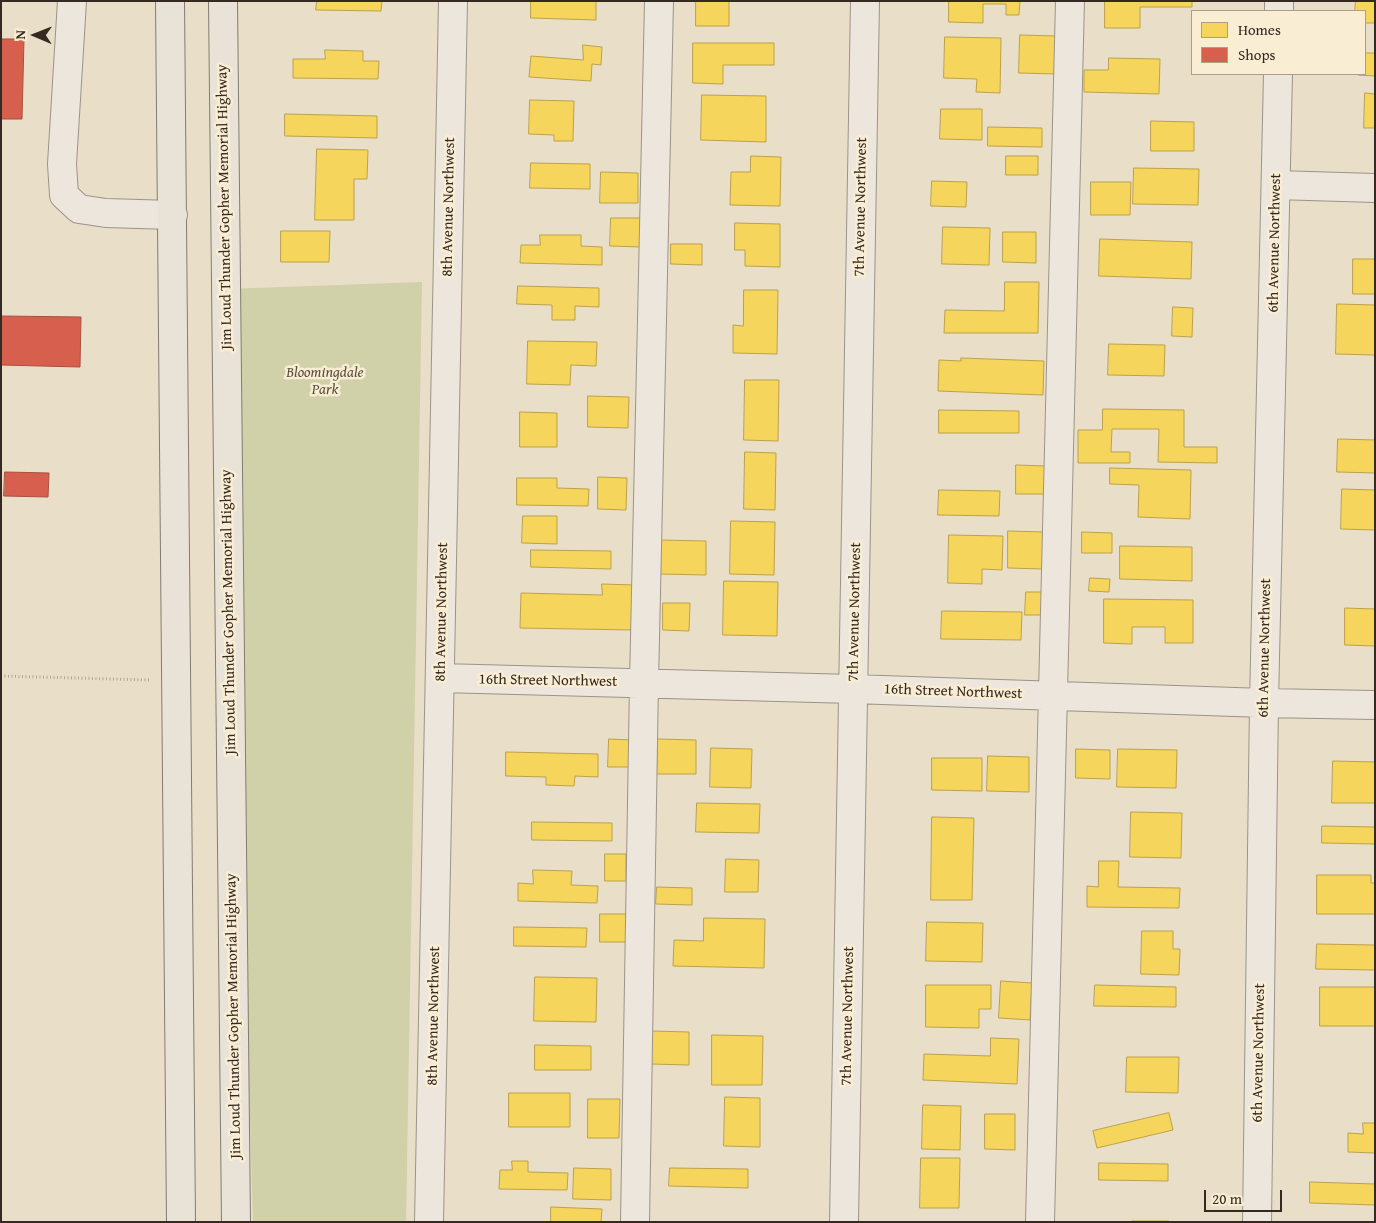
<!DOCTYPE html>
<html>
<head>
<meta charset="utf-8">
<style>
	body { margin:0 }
	#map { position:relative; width:1376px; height:1223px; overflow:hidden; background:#e9dec8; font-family:"Gentium Book Plus",serif }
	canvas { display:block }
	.frame { position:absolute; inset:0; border:2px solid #352922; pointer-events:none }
	.legend { position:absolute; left:1191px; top:10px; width:175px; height:65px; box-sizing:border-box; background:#f9edd3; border:1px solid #ab9f8c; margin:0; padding:6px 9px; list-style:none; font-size:15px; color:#352922 }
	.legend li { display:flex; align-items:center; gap:10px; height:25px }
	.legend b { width:25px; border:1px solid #ab9f8c }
	.north { position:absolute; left:10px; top:10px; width:50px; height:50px; -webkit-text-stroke:4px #f9edd3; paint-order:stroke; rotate:271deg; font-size:14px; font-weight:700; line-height:20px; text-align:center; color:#352922 }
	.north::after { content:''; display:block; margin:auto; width:18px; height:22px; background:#352922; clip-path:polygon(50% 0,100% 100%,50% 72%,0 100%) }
	.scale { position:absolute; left:1204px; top:1190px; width:78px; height:22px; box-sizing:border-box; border:2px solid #352922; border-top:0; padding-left:6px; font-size:15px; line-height:18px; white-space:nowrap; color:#352922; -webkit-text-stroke:4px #f9edd3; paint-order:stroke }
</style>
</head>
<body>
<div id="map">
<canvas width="1376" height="1223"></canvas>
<div class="frame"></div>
<ul class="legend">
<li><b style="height:14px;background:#f6d55c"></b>Homes</li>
<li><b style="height:14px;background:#d6604d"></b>Shops</li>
</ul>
<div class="north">N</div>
<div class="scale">20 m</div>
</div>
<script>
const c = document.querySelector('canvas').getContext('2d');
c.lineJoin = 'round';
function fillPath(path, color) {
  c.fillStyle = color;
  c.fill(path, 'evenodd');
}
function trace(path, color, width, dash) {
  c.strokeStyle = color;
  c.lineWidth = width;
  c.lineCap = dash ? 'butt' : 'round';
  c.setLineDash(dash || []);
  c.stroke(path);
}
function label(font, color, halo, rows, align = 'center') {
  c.font = font + ' "Gentium Book Plus",serif';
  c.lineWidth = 5;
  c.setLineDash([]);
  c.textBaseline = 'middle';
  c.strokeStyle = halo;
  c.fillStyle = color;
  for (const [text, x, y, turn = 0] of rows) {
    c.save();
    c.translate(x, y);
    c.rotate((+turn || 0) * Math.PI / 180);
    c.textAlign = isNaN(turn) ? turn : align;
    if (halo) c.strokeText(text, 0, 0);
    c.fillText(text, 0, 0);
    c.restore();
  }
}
const green = new Path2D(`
	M 422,282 L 406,1222 L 253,1222 L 226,289 Z`);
const homes = new Path2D(`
	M 317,1 L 382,1 L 381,11 L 316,10 Z
	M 531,1 L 596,1 L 596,20 L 531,18 Z
	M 696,1 L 729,1 L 729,26 L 696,26 Z
	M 949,1 L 1020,1 L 1019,15 L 1006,15 L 1006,4 L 983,4 L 983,23 L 949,22 Z
	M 1105,1 L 1192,1 L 1192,7 L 1140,7 L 1140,28 L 1105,28 Z
	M 1356,1 L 1375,1 L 1375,23 L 1365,23 L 1365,11 L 1355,11 Z
	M 1020,35 L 1057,36 L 1057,74 L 1019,73 Z
	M 945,37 L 1001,38 L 1000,93 L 976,92 L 977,79 L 944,78 Z
	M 693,43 L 774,43 L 774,65 L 723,65 L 723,84 L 693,83 Z
	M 583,45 L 602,47 L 601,65 L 592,64 L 591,81 L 529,77 L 531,56 L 583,60 Z
	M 325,50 L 363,51 L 363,61 L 379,61 L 378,79 L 293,78 L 293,59 L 325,59 Z
	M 1365,53 L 1375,53 L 1375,76 L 1358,75 L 1358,74 L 1365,74 Z
	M 1109,58 L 1160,59 L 1159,94 L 1084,92 L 1084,70 L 1108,70 Z
	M 1365,93 L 1375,94 L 1375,128 L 1364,128 Z
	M 702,95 L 766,96 L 766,142 L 701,140 Z
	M 530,100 L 574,101 L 573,141 L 554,141 L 554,135 L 529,134 Z
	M 941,109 L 982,109 L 982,140 L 940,139 Z
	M 285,114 L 377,116 L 377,138 L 285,136 Z
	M 1151,121 L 1194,122 L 1194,151 L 1151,151 Z
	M 988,127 L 1042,128 L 1042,147 L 988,146 Z
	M 317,149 L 368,150 L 367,179 L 354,179 L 354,220 L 315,220 Z
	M 751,156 L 781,157 L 780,206 L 730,205 L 731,172 L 750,172 Z
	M 1006,156 L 1038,156 L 1038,175 L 1006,175 Z
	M 531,163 L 590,164 L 590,189 L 530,188 Z
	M 1134,168 L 1199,169 L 1198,205 L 1133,204 Z
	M 601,172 L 638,173 L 638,203 L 600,203 Z
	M 932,181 L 967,182 L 966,207 L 931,206 Z
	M 1091,182 L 1131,182 L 1130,215 L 1091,215 Z
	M 611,218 L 641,218 L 641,247 L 610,246 Z
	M 735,223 L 780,224 L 780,267 L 745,266 L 745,250 L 735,250 Z
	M 943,227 L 990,228 L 989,265 L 942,264 Z
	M 281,231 L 330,231 L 329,262 L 281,262 Z
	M 1003,232 L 1036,232 L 1036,263 L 1003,262 Z
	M 540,235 L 581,235 L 581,246 L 602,247 L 602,265 L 520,263 L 521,245 L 540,245 Z
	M 1100,239 L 1192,242 L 1191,279 L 1099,276 Z
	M 671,244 L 702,244 L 702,265 L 671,264 Z
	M 1353,259 L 1375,259 L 1375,294 L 1353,294 Z
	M 1005,282 L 1039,282 L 1038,333 L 944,333 L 945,310 L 1004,311 Z
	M 518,286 L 599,288 L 599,307 L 575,306 L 575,320 L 552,320 L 552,305 L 517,304 Z
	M 744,290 L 778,290 L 777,354 L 733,353 L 733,325 L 743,326 Z
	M 1337,304 L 1375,305 L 1375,355 L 1336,354 Z
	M 1173,307 L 1193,308 L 1192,337 L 1172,336 Z
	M 528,341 L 597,342 L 596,366 L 571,365 L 570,385 L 527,384 Z
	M 1109,344 L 1165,345 L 1164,376 L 1108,375 Z
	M 961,358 L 1044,361 L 1043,395 L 938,391 L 939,360 L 961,361 Z
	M 745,380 L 779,380 L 778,441 L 744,440 Z
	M 588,396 L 629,397 L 628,428 L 588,427 Z
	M 1103,409 L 1184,410 L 1184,447 L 1217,447 L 1217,463 L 1158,462 L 1159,429 L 1112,429 L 1111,452 L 1130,452 L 1130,463 L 1078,463 L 1078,430 L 1102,430 Z
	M 939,410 L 1019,411 L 1019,433 L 939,433 Z
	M 520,412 L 557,413 L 557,447 L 520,447 Z
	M 1338,439 L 1375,440 L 1375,473 L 1337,472 Z
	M 745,452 L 776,453 L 775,510 L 744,509 Z
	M 1016,465 L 1047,466 L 1046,494 L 1016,494 Z
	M 1110,468 L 1191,470 L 1190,519 L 1138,517 L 1139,485 L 1110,484 Z
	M 598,477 L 627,478 L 626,510 L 598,509 Z
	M 517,478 L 557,478 L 557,488 L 589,489 L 588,506 L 517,505 Z
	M 1342,489 L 1375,490 L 1375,530 L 1341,529 Z
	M 939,490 L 1000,491 L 999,516 L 938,515 Z
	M 523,516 L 557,516 L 557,544 L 522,543 Z
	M 731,521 L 775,522 L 774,575 L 730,574 Z
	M 1008,531 L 1045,532 L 1044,569 L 1008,568 Z
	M 1082,532 L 1112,533 L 1112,553 L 1082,553 Z
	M 949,535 L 1003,536 L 1002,570 L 982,569 L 982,584 L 948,583 Z
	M 659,540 L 706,541 L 706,575 L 658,574 Z
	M 1120,546 L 1192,547 L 1192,581 L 1120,579 Z
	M 531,550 L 611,551 L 611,569 L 531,567 Z
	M 1090,578 L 1110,579 L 1109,592 L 1089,591 Z
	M 724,581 L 778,582 L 777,636 L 723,635 Z
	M 602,584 L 635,585 L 634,630 L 520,628 L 521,593 L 602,595 Z
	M 1026,592 L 1044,592 L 1043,615 L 1025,615 Z
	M 1104,599 L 1193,600 L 1193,643 L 1165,643 L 1165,627 L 1132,627 L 1132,644 L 1104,643 Z
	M 663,603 L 690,603 L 689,631 L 663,630 Z
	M 1345,608 L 1375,609 L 1375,646 L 1345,645 Z
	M 942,611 L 1022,612 L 1021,640 L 941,639 Z
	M 609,739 L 631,740 L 631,767 L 608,767 Z
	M 658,739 L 696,740 L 696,774 L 657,774 Z
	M 711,748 L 752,749 L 751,788 L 710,787 Z
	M 1076,749 L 1110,750 L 1110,779 L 1076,778 Z
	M 1118,749 L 1177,750 L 1176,788 L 1117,787 Z
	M 506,752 L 598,754 L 598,777 L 575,776 L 574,786 L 546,785 L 546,777 L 506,776 Z
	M 988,756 L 1029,757 L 1029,792 L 987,791 Z
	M 932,758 L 982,758 L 982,791 L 932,790 Z
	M 1333,761 L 1375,762 L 1375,803 L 1332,803 Z
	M 697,803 L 760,804 L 759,833 L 696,832 Z
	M 1131,812 L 1182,813 L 1181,858 L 1130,857 Z
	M 932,817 L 974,818 L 972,900 L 931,900 Z
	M 532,822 L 612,823 L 612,841 L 532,840 Z
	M 1322,826 L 1375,827 L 1375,844 L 1322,843 Z
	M 605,854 L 626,854 L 626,881 L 605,881 Z
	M 726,859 L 759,860 L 758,892 L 725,892 Z
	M 1099,861 L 1119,861 L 1118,887 L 1180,888 L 1179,908 L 1087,907 L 1087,886 L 1098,887 Z
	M 533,870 L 572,871 L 571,885 L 598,886 L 597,903 L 518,901 L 518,883 L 533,884 Z
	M 1317,875 L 1371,875 L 1371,883 L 1375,883 L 1375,914 L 1317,914 Z
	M 657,887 L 692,888 L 692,905 L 656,904 Z
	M 600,914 L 628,914 L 628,942 L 600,942 Z
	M 704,918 L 765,919 L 764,968 L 673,966 L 674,940 L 703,941 Z
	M 927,922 L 983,923 L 982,962 L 926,961 Z
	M 514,927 L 587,928 L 586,947 L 514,946 Z
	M 1142,931 L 1173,931 L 1173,949 L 1180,949 L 1179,975 L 1141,974 Z
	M 1317,944 L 1375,945 L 1375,970 L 1316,969 Z
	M 535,977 L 597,978 L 596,1022 L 534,1021 Z
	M 1001,981 L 1032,983 L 1030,1020 L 999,1018 Z
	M 926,985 L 991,985 L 991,1009 L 979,1009 L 979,1028 L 926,1027 Z
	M 1095,985 L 1176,987 L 1176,1007 L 1094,1006 Z
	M 1320,987 L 1375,987 L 1375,1026 L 1320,1026 Z
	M 651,1031 L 689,1032 L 689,1065 L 650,1064 Z
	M 712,1035 L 763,1036 L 762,1085 L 712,1085 Z
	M 991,1038 L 1019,1039 L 1017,1084 L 923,1080 L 924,1054 L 990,1056 Z
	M 535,1045 L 591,1046 L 591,1070 L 535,1070 Z
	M 1127,1057 L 1179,1057 L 1178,1093 L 1126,1092 Z
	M 509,1093 L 570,1093 L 570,1127 L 509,1127 Z
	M 725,1097 L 760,1098 L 760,1147 L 724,1146 Z
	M 588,1099 L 620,1099 L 619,1138 L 588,1138 Z
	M 923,1105 L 961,1106 L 960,1150 L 922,1149 Z
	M 1169,1113 L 1173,1130 L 1097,1148 L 1093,1131 Z
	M 985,1114 L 1015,1114 L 1015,1150 L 985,1149 Z
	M 1363,1123 L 1375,1123 L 1375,1153 L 1348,1152 L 1348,1133 L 1363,1134 Z
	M 921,1158 L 960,1158 L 959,1208 L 920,1208 Z
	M 512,1161 L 528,1161 L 528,1172 L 568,1173 L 567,1190 L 499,1189 L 500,1170 L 512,1170 Z
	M 1099,1163 L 1168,1164 L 1168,1181 L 1099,1180 Z
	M 574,1168 L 611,1169 L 611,1200 L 573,1199 Z
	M 670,1168 L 748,1169 L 748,1188 L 669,1186 Z
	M 1310,1182 L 1375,1184 L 1375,1205 L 1310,1203 Z
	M 551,1207 L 602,1209 L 601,1222 L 551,1222 Z
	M 1132,1221 L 1169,1221 L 1169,1222 L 1132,1222 Z`);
const shops = new Path2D(`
	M 1,39 L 24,39 L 22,119 L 1,119 Z
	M 1,316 L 81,317 L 80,367 L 1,365 Z
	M 5,472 L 49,473 L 48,497 L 4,496 Z`);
const path = new Path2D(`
	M 1,676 L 151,680`);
const minor = new Path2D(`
	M 72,1 L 62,164 L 64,195 L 79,209 L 106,213 L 173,215
	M 1279,11 L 1279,1
	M 1276,185 L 1375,188
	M 441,678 L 853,689 L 1264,703 L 1375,705
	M 429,1222 L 453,1
	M 635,1222 L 644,683 L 659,1
	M 844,1222 L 865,1
	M 1040,1222 L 1070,1
	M 1257,1222 L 1264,703 L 1278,74`);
const major = new Path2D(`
	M 170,1 L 181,1222
	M 223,1 L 236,1222`);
const streetNames = [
	["Jim Loud Thunder Gopher Memorial Highway",225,207,-91],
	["8th Avenue Northwest",449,207,-89],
	["7th Avenue Northwest",861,207,-89],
	["6th Avenue Northwest",1275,243,-89],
	["Jim Loud Thunder Gopher Memorial Highway",229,612,-91],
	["8th Avenue Northwest",442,612,-89],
	["7th Avenue Northwest",855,612,-89],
	["6th Avenue Northwest",1265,648,-89],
	["16th Street Northwest",548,681,1],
	["16th Street Northwest",953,692,2],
	["Jim Loud Thunder Gopher Memorial Highway",234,1016,-91],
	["8th Avenue Northwest",434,1016,-89],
	["7th Avenue Northwest",848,1016,-89],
	["6th Avenue Northwest",1259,1053,-89]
];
const parkNames = [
	["Bloomingdale",325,373],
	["Park",325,390]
];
fillPath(green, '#d0d0a9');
fillPath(homes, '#f6d55c');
trace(homes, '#bca14b', 1);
fillPath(shops, '#d6604d');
trace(shops, '#a65040', 1);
trace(minor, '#9b9487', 30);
trace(major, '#837c70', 30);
trace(path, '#aca79e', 3, [1, 2.5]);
trace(minor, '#ece6dc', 28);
trace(major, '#e9e2d6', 28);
label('15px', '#352922', '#f9edd3', streetNames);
label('italic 15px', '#57503e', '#f9edd3', parkNames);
</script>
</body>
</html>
